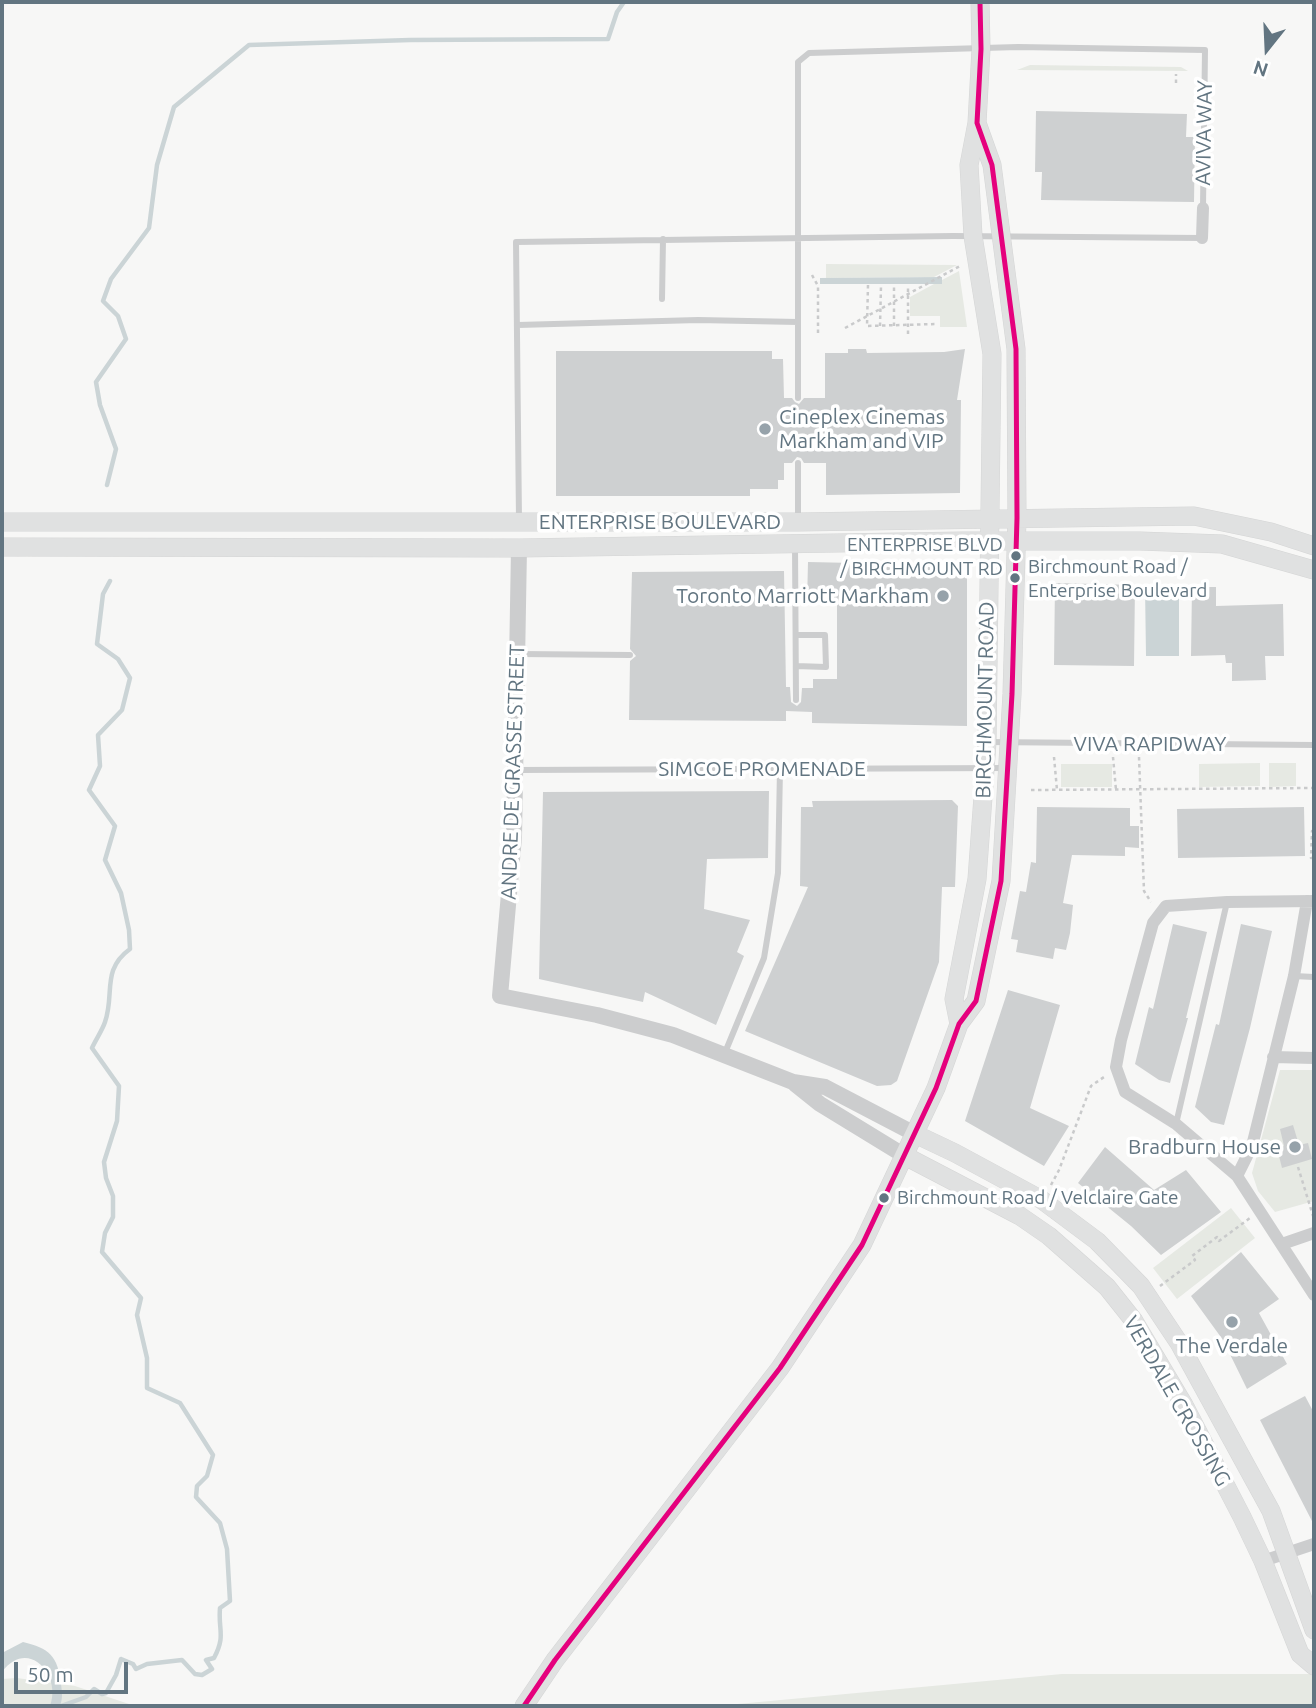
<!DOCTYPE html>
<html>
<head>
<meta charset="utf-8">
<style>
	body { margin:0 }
	#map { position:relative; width:1316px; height:1708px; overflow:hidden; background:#f7f7f6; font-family:Ubuntu,sans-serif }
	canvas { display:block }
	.frame { position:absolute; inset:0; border:4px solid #627581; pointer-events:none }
	.north { position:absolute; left:1232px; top:14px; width:70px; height:70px; -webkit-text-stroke:5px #fff; paint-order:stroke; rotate:198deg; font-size:19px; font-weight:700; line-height:28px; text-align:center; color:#627581 }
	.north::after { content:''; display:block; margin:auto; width:24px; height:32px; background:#627581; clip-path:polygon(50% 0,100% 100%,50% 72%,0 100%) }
	.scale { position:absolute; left:14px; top:1662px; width:114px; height:32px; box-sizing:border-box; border:4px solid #627581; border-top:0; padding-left:9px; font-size:21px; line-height:24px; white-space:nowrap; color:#627581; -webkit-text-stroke:5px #fff; paint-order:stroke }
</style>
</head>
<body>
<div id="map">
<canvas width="1316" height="1708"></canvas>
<div class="frame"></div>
<div class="north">N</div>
<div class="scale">50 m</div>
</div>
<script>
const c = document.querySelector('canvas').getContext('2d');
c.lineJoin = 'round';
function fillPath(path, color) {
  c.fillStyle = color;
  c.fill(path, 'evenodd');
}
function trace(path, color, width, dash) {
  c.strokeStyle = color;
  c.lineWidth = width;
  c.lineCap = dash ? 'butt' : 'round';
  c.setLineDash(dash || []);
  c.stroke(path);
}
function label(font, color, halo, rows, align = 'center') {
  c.font = font + ' Ubuntu,sans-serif';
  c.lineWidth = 7;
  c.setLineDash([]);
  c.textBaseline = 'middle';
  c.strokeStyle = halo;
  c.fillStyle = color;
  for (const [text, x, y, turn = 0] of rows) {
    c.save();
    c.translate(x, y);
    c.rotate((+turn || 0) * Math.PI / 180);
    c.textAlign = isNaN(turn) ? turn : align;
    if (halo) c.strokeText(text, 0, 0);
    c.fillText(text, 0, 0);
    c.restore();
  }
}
const green = new Path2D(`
	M 1030,65 L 1181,67 L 1188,71 L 1017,70 Z
	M 826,264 L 827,264 L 957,265 L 934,277 L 826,278 Z
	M 959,271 L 967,327 L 940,327 L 940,316 L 910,316 L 910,297 L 934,284 L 941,284 L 942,280 Z
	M 1260,763 L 1260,786 L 1199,787 L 1199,764 Z
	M 1269,763 L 1296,763 L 1296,786 L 1269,787 Z
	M 1061,764 L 1112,764 L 1112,787 L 1061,787 Z
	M 1280,1070 L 1314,1070 L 1314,1201 L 1275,1212 L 1258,1191 L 1252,1173 Z
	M 1231,1208 L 1255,1238 L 1177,1299 L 1153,1268 Z
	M 1062,1674 L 1314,1674 L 1314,1706 L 716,1706 Z
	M 17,1678 L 75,1686 L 135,1706 L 2,1706 L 2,1679 Z`);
const water = new Path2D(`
	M 942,277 L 942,284 L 820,284 L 820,278 Z
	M 1145,586 L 1179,586 L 1179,656 L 1146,656 Z
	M 23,1642 C 49,1648 58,1656 61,1684 C 62,1692 63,1698 60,1706 L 50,1706 C 62,1675 28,1637 2,1672 L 2,1653 Z`);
const stream = new Path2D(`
	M 107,485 L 116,449 L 100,405 L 96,382 L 126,339 L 118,316 L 103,301 L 111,279 L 149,228 L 157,165 L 174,107 L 249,45 L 410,40 L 608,39 L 617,12 L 624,2
	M 61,1706 L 86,1697 L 94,1689 L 102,1694 L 106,1693 L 116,1675 L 121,1659 L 133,1664 L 136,1669 L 147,1664 L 182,1660 L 195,1674 L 202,1675 L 212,1669 L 206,1660 L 214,1658 C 226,1635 218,1631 220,1608 L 230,1601 L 227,1549 L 220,1523 L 196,1497 L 197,1486 L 207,1476 L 213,1455 L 180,1403 L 147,1388 L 147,1358 L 137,1315 L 141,1298 L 102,1252 L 105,1233 L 113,1217 L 113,1196 L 106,1178 L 104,1162 L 117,1121 L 119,1086 L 92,1048 C 96,1039 102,1031 105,1022 C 115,994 101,970 130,949 L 129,930 L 121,893 L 105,860 L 115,826 L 89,790 L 100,766 L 98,735 L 122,710 L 130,678 L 118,659 L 97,644 L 103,594 L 110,581`);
const building = new Path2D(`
	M 1036,111 L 1187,114 L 1186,137 L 1195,137 L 1194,202 L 1041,200 L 1042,172 L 1035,172 Z
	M 848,349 L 866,349 L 867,353 L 944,352 L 965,349 L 957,400 L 961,400 L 960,493 L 826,495 L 826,463 L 804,463 L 801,458 L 797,457 L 792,463 L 784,463 L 784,480 L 778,480 L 778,489 L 750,489 L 750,496 L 556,496 L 556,351 L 772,351 L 772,359 L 783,359 L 784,398 L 792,398 L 795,402 L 799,404 L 804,398 L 825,398 L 825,353 L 848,353 Z
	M 808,562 L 947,565 L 947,575 L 967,576 L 967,726 L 812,723 L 812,712 L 786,711 L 786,721 L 629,720 L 630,661 L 636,656 L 630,649 L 632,572 L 784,571 L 786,687 L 790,687 L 791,702 L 797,706 L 801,702 L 802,688 L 813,688 L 813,679 L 837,679 L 837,603 L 807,603 Z
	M 1055,583 L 1135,585 L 1134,666 L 1054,665 Z
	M 1192,587 L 1216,587 L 1216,606 L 1283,604 L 1284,656 L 1265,656 L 1266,680 L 1232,681 L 1232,663 L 1226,663 L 1225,655 L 1191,656 Z
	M 769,791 L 768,858 L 707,859 L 704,909 L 750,920 L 737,952 L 744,956 L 716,1025 L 645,992 L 643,1002 L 539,979 L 543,792 Z
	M 952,800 L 958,806 L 955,887 L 942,887 L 939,962 L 897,1081 L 891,1085 L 877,1086 L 745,1031 L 808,887 L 800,886 L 801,807 L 813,807 L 812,801 Z
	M 1037,807 L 1130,808 L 1130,826 L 1139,826 L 1139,848 L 1125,847 L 1125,856 L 1072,855 L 1063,903 L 1073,905 L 1070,933 L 1066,950 L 1055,948 L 1053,959 L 1016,952 L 1018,940 L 1011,939 L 1020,891 L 1026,892 L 1031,862 L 1036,863 Z
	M 1304,807 L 1305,856 L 1178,858 L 1177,809 Z
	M 1173,924 L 1207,932 L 1186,1018 L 1188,1018 L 1170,1083 L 1159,1080 L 1135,1064 L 1149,1007 L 1153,1009 Z
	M 1241,924 L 1272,931 L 1250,1028 L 1224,1125 L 1211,1122 L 1195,1107 L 1216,1024 L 1219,1025 Z
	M 1008,990 L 1060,1005 L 1030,1108 L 1069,1126 L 1044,1166 L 965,1121 Z
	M 1293,1125 L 1299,1145 L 1308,1143 L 1312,1159 L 1282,1168 L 1277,1148 L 1284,1146 L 1280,1129 Z
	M 1105,1147 L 1154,1190 L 1186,1170 L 1221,1212 L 1161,1255 L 1131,1226 L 1078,1183 Z
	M 1241,1252 L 1279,1299 L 1259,1313 L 1287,1364 L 1247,1389 L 1223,1340 L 1191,1296 Z
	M 1305,1396 L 1314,1413 L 1314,1525 L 1260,1420 Z`);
const path = new Path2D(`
	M 1176,83 L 1176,74
	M 812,275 L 818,286 L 818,333
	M 868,285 L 867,326 L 937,324
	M 880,326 L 881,286
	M 894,326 L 894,286
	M 845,328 L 960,266
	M 908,334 L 908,286
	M 1054,757 L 1057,790
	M 1113,757 L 1116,790
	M 1139,757 L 1144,891 L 1151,902
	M 1031,790 L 1314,788
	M 1314,831 L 1312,831 L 1311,858 L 1314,858
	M 1298,1167 L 1314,1219
	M 1051,1185 L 1059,1170 L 1091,1086 L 1104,1077
	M 1160,1286 L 1195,1260 L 1192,1256 L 1217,1237 L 1219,1241 L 1250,1218`);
const service = new Path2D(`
	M 662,299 L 663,239
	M 798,322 L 798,398
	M 518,325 L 698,320 L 798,322 L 798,62 L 809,53 L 1018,47 L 1205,50 L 1203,207
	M 519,520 L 516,242 L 953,236 L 1202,238
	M 798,521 L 798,463
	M 795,546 L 796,700
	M 796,635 L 825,635 L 826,667 L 796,666
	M 519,654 L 630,655
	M 987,742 L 1314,745
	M 517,770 L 1007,768
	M 1294,976 L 1314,977
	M 724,1055 L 764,958 L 778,873 L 780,769
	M 1176,1124 L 1227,902`);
const minor = new Path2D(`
	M 1202,238 L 1203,208
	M 1314,901 L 1227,902 L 1166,906 L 1153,923 L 1121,1040 L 1116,1067 L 1125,1092 L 1176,1124 L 1237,1176 L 1314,1295
	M 1273,1057 L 1314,1058
	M 1237,1176 L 1252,1146 L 1294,976 L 1307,901
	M 1282,1244 L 1314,1233
	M 1263,1561 L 1314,1544`);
const tertiary = new Path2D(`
	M 519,548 L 514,837 L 500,996 L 597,1015 L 673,1035 L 793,1082 L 825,1087 L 915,1134
	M 795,1084 L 820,1104 L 905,1156`);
const secondary = new Path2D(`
	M 2,522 L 798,522 L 1194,516 L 1271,532 L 1314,546
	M 2,547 L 519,548 L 963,541 L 1140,541 L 1222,544 L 1314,570
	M 959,1024 L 954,999 L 977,879 L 987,742 L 992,354 L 973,236 L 969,165 L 977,123 L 981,49 L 980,2
	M 915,1134 L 955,1153 L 1042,1200 L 1097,1241 L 1141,1286 L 1179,1343 L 1271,1511 L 1314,1630
	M 905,1156 L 1020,1216 L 1049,1236 L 1107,1287 L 1134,1321 L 1184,1405 L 1242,1517 L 1263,1561 L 1300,1654 L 1314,1666
	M 524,1706 L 555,1660 L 780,1368 L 862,1245 L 936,1088 L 959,1024 L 976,1001 L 1001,881 L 1012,694 L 1017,518 L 1016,349 L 992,165 L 977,123`);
const bus1 = new Path2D(`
	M 524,1706 L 555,1660 L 780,1368 L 862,1245 L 936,1088 L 959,1024 L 976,1001 L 1001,881 L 1012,694 L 1017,518 L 1016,349 L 992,165 L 977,123 L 981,49 L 980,2`);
const markers = [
	[765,429,7,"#96a2aa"],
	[1016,556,6,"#627581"],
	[1015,578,6,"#627581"],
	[943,596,7,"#96a2aa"],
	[1295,1147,7,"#96a2aa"],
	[884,1198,6,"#627581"],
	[1232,1322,7,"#96a2aa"]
];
const busNames = [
	["ENTERPRISE BLVD",1003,545,"right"],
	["/ BIRCHMOUNT RD",1003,569,"right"],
	["Birchmount Road /",1028,567],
	["Enterprise Boulevard",1028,591],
	["Birchmount Road / Velclaire Gate",897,1198]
];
const streetNames = [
	["AVIVA WAY",1204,133,-89],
	["ENTERPRISE BOULEVARD",660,522],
	["BIRCHMOUNT ROAD",985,700,-89],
	["VIVA RAPIDWAY",1150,744],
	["SIMCOE PROMENADE",762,769],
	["ANDRE DE GRASSE STREET",513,772,-88],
	["VERDALE CROSSING",1177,1401,60]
];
const poiNames = [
	["Cineplex Cinemas",779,417,"left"],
	["Markham and VIP",779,441,"left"],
	["Toronto Marriott Markham",929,596],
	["Bradburn House",1281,1147],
	["The Verdale",1232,1346,"center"]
];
fillPath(green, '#e6e9e3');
fillPath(water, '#cbd4d6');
trace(stream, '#cbd4d6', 4.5);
fillPath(building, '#ced0d1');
trace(secondary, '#d4d5d5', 19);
trace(path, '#c9cacb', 2.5, [3.5, 3.5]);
trace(service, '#cccdce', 6);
trace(minor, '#cccdce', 12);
trace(tertiary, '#cccdce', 16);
trace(secondary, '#e0e1e1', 18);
trace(bus1, '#e5007d', 5);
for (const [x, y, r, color] of markers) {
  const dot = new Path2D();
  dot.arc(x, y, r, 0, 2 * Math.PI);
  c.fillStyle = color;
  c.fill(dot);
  trace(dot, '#fff', 2.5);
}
label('19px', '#627581', '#fff', busNames, 'left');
label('21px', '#627581', '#fff', streetNames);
label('21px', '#627581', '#fff', poiNames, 'right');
</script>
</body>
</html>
